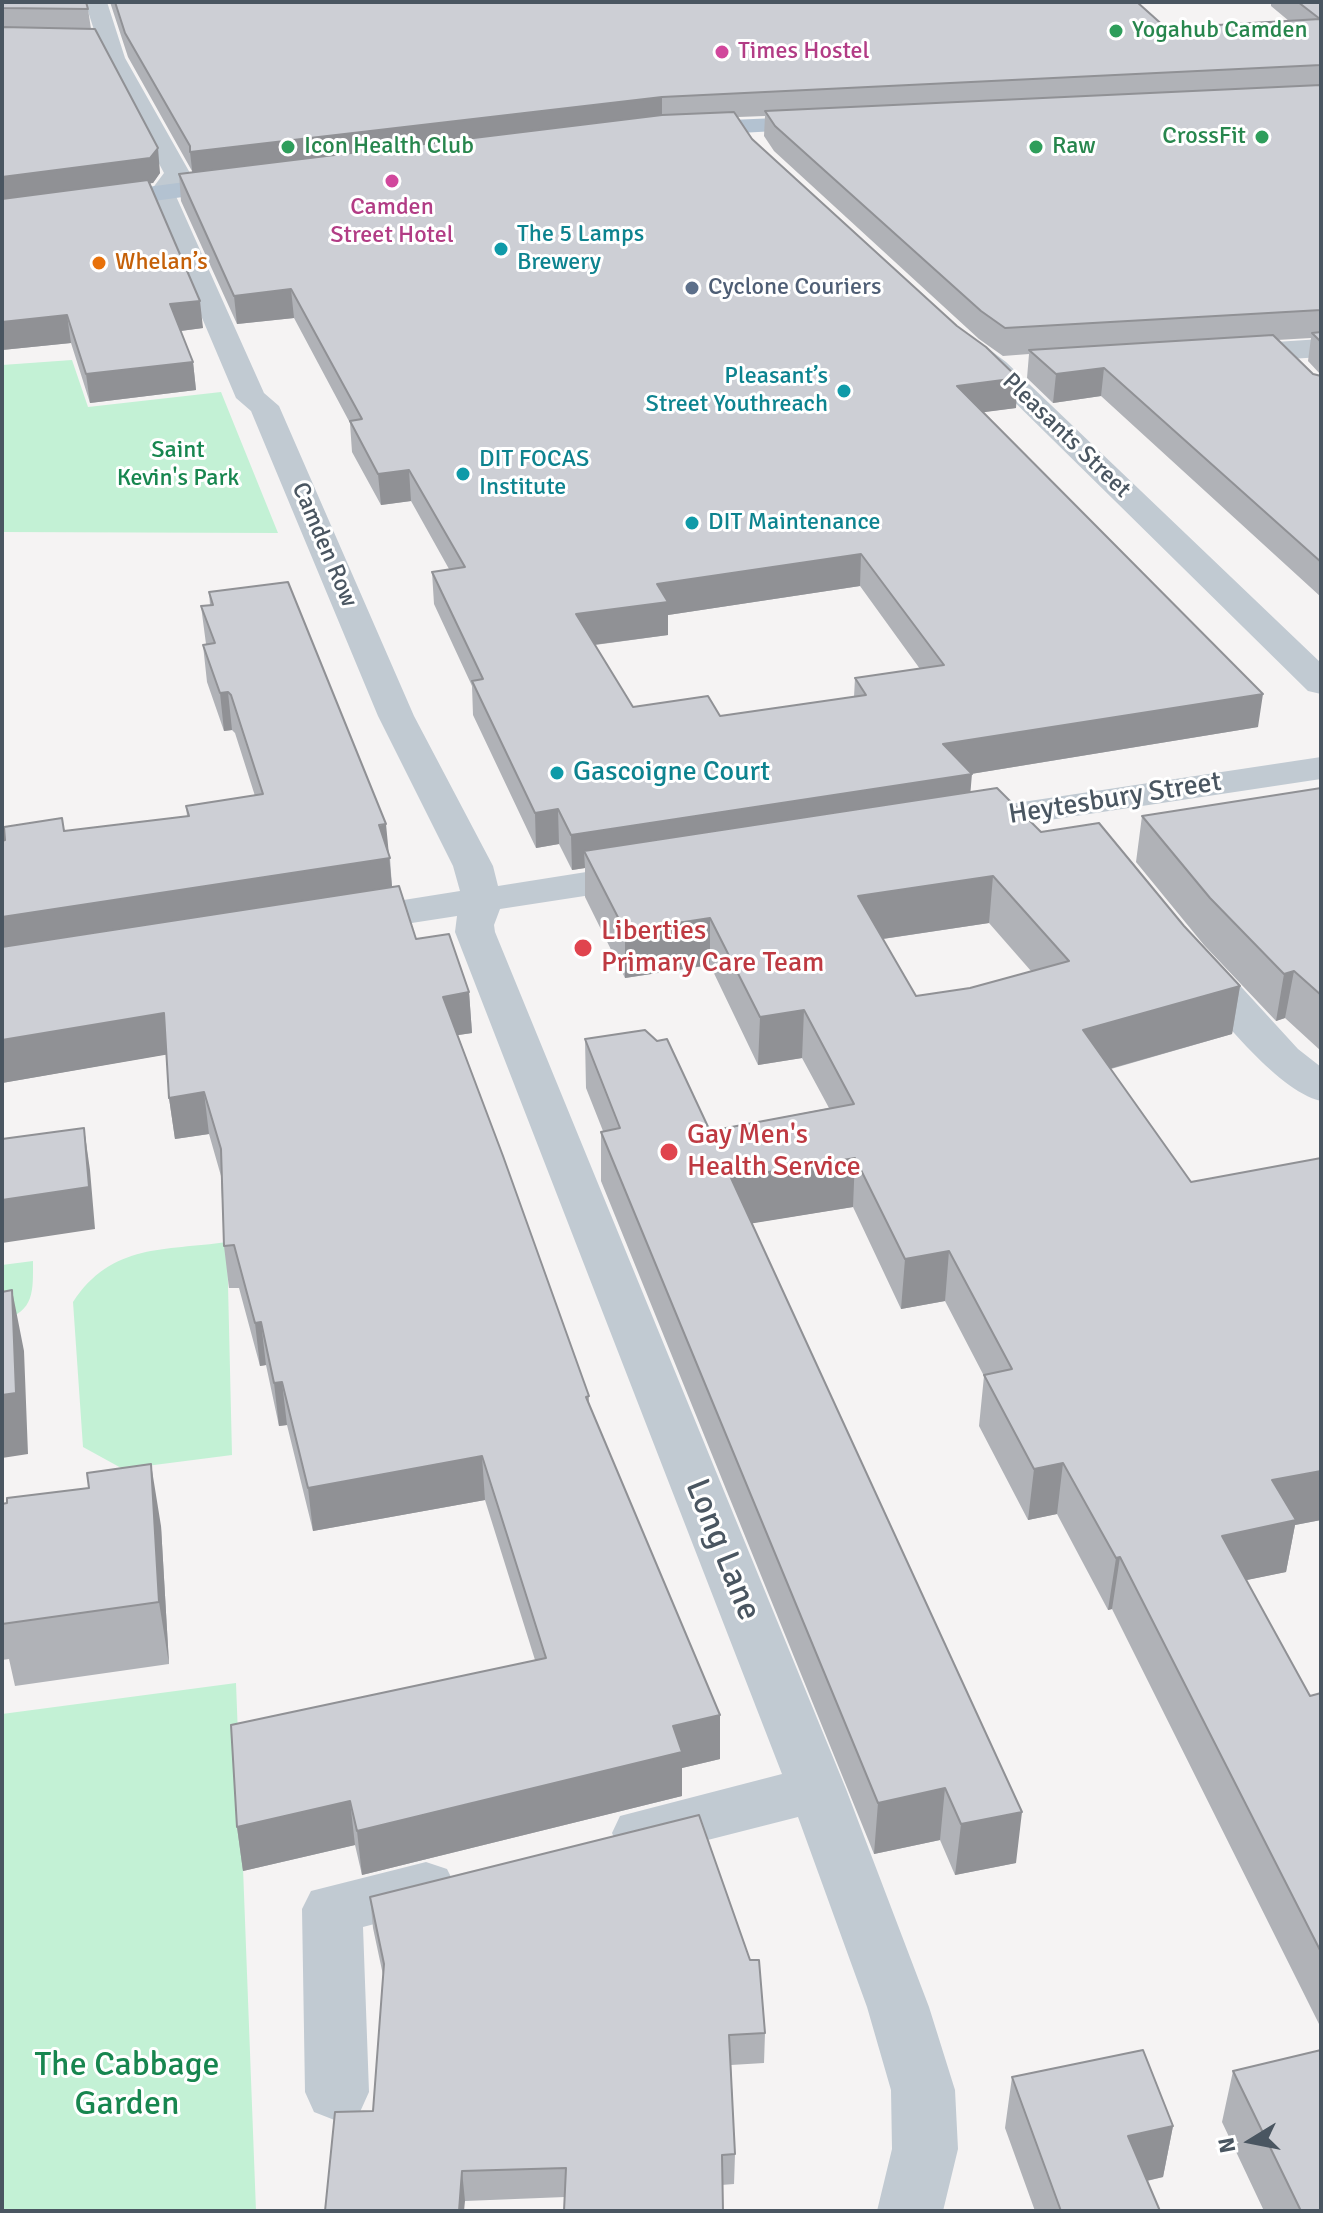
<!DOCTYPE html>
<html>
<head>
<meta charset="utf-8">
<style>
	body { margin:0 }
	#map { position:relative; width:1323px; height:2213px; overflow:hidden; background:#f5f3f3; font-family:Signika,sans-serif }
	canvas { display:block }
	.frame { position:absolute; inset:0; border:4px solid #4a5661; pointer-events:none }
	.north { position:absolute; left:1211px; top:2101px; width:80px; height:80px; -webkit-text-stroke:6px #fff; paint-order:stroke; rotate:260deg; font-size:22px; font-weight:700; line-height:32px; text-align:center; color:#4a5661 }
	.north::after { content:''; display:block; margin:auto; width:28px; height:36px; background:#4a5661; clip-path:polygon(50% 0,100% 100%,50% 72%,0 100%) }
</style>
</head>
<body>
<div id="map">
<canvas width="1323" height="2213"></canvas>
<div class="frame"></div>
<div class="north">N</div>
</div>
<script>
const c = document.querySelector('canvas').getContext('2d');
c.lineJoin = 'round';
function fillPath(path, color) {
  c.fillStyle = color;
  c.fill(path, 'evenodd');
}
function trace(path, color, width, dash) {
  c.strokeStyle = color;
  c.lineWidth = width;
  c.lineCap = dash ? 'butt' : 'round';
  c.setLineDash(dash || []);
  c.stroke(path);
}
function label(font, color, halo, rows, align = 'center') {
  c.font = font + ' Signika,sans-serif';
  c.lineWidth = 6;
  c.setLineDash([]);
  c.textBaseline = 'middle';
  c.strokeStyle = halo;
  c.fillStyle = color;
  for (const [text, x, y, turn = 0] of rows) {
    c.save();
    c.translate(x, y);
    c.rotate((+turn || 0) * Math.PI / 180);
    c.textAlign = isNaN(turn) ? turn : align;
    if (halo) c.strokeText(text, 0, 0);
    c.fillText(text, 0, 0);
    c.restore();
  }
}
const green = new Path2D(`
	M 72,360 L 88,407 L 221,392 L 278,533 L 2,532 L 2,365 Z
	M 227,1242 L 232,1455 L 123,1469 L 83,1447 L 73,1302 C 112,1243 164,1251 227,1242 Z
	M 33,1261 C 33,1290 35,1312 2,1320 L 2,1265 Z
	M 236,1683 L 256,2211 L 2,2211 L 2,1714 Z`);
const minor = new Path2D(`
	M 85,2 L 107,2 L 125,58 L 190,173 L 190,178 L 175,194 L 264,393 L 279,406 L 414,716 L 493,866 L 498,886 L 643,863 L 657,867 L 663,875 L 657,883 L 643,887 L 500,909 L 494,925 L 495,932 L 846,1789 L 929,2007 L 955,2090 L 958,2149 L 943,2211 L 877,2211 L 892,2149 L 891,2090 L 867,2007 L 798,1817 L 641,1857 L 620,1850 L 612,1833 L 620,1816 L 782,1774 L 455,932 L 457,916 L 347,933 L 333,930 L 327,921 L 333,912 L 347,909 L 460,891 L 453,866 L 378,716 L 251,411 L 236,398 L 149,193 L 164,173 L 103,58 Z
	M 1321,339 L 1321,357 L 1230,363 L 1220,360 L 1216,354 L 1220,348 L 1230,345 Z
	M 972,341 L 982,344 L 1006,362 L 1321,663 L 1321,694 L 1308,691 L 986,374 L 958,350 L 962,344 Z
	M 1321,757 L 1321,779 L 963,833 L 949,830 L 944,822 L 949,814 L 963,811 Z
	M 1197,952 L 1212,955 L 1298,1049 L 1321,1067 L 1321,1101 C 1275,1090 1215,1009 1182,973 L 1176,964 L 1182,955 Z
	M 426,1862 L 447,1869 L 456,1887 L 447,1905 L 363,1927 L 369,2092 L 360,2112 L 337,2121 L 314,2112 L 305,2092 L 302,1909 L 311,1891 Z`);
const major = new Path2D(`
	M 823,116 L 832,118 L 835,123 L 832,128 L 684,136 L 675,134 L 672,129 L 675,124 L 684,122 Z
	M 239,175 L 248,178 L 252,183 L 248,188 L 2,222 L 2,206 Z`);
const wall = new Path2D(`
	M 2,2 L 88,9 L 91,29 L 160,173 L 153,183 L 150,183 L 203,328 L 180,331 L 193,362 L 196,390 L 90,403 L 71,343 L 2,350 Z
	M 110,2 L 1137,2 L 1166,28 L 1289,21 L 1271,6 L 1271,2 L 1321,2 L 1321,375 L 1308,361 L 1311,338 L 1277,340 L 1313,374 L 1321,376 L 1321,597 L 1101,396 L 1053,403 L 1027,378 L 1029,354 L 1003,356 L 979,339 L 774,151 L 764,136 L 765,116 L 738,117 L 752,139 L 1016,408 L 983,412 L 1258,727 L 971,774 L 970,792 L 1041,832 L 1184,926 L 1240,986 L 1232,1034 L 1111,1069 L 1191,1182 L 1321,1158 L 1321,1520 L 1295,1525 L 1286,1572 L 1246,1580 L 1310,1696 L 1321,1693 L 1321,2028 L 1112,1609 L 1108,1610 L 1057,1514 L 1028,1520 L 979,1426 L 984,1376 L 945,1301 L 901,1309 L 853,1207 L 752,1223 L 1016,1863 L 955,1875 L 940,1840 L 874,1854 L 601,1181 L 601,1132 L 603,1131 L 586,1088 L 585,1039 L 710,1131 L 829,1108 L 802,1058 L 758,1065 L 710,965 L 625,978 L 585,897 L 585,868 L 572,870 L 559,844 L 536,848 L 473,715 L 472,686 L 434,604 L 432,572 L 449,569 L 411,501 L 381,505 L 352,452 L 350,423 L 294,318 L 237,324 L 181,201 L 179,174 L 192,172 L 192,171 L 128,57 ZM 860,586 L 920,669 L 855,678 L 854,697 L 720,716 L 633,707 L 595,645 L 668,635 L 668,615 ZM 989,923 L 1031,971 L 970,988 L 916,996 L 883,939 Z
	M 209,592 L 388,851 L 390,858 L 392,887 L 416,939 L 469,992 L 472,1033 L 458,1035 L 589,1396 L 589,1403 L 720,1759 L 682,1768 L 682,1796 L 362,1875 L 355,1845 L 243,1871 L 237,1827 L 535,1660 L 485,1500 L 313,1531 L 287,1425 L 279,1426 L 266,1365 L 260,1366 L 239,1288 L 229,1288 L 224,1246 L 221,1176 L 209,1134 L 175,1139 L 169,1098 L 167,1054 L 2,1083 L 2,841 L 64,831 L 187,816 L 186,806 L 255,796 L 235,733 L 232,730 L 224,731 L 207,682 L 203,645 L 206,644 L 201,606 L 210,605 Z
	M 1321,788 L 1321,1051 L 1285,1018 L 1276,1021 L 1204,945 L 1136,862 L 1142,816 Z
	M 2,1504 L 161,1526 L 169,1664 L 15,1686 L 9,1659 L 2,1660 Z
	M 370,1897 L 765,2033 L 764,2063 L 731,2065 L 735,2154 L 734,2184 L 565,2197 L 465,2201 L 373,2111 L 383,1975 L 373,1928 Z
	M 1233,2071 L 1321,2211 L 1264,2211 L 1222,2122 Z
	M 1012,2077 L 1173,2126 L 1163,2177 L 1147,2181 L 1160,2211 L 1035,2211 L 1005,2128 Z`);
const shadedWall = new Path2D(`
	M 662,97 L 662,121 L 193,178 L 190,152 Z
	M 158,148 L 160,173 L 153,183 L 2,203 L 2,177 Z
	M 291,289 L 294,318 L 237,324 L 234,296 Z
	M 200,301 L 203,328 L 173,332 L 170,304 Z
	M 67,315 L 71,343 L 2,350 L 2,322 Z
	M 193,362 L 196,390 L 90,403 L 86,374 Z
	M 1104,368 L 1101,396 L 1053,403 L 1056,374 Z
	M 1018,378 L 1016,408 L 955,416 L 957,386 Z
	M 409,470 L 411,501 L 381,505 L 378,474 Z
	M 861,554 L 860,586 L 668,615 L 668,635 L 577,647 L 576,614 L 657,584 Z
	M 228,692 L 232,730 L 224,731 L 220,693 Z
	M 1263,694 L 1258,727 L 940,779 L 943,744 Z
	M 972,774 L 969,808 L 584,851 L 585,868 L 572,870 L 571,835 Z
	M 558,809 L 559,844 L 536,848 L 535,813 Z
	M 386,824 L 393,897 L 2,958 L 2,917 Z
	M 993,876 L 989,923 L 855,943 L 858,896 Z
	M 710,918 L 710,965 L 625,978 L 625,931 Z
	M 1294,971 L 1285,1018 L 1276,1021 L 1284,974 Z
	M 1240,986 L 1232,1034 L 1077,1078 L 1083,1030 Z
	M 469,992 L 472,1033 L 445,1037 L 443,997 Z
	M 804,1010 L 802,1058 L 758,1065 L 760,1017 Z
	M 164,1013 L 170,1054 L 2,1083 L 2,1040 Z
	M 204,1092 L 209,1134 L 175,1139 L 169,1098 Z
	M 84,1128 L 90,1170 L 95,1229 L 2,1243 L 2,1200 Z
	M 855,1158 L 853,1207 L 730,1227 L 731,1178 Z
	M 949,1251 L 945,1301 L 901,1309 L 905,1259 Z
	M 12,1290 L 24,1351 L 28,1454 L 2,1458 L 2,1395 Z
	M 261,1322 L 266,1365 L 260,1366 L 255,1323 Z
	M 282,1382 L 287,1425 L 279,1426 L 274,1383 Z
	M 482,1456 L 485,1500 L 313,1531 L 308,1488 Z
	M 1063,1463 L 1057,1514 L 1028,1520 L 1034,1469 Z
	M 151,1464 L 161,1526 L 169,1664 L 159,1602 Z
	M 1321,1471 L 1321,1520 L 1295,1525 L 1286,1572 L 1213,1587 L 1222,1536 L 1272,1480 Z
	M 1120,1557 L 1112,1609 L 1108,1610 L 1116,1558 Z
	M 720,1715 L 720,1759 L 682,1768 L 682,1796 L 362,1875 L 357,1831 L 673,1726 Z
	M 945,1788 L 940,1840 L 874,1854 L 878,1803 Z
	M 350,1801 L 355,1845 L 243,1871 L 237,1827 Z
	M 1022,1812 L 1016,1863 L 955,1875 L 961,1824 Z
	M 1173,2126 L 1163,2177 L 1119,2187 L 1128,2136 Z
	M 462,2171 L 465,2201 L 464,2211 L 459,2211 Z`);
const building = new Path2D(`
	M 2,2 L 86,2 L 88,9 L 2,8 Z
	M 115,2 L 1137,2 L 1166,28 L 1320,19 L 1298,2 L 1321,2 L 1321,65 L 662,97 L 190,152 L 190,146 L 125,33 Z
	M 2,27 L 95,29 L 158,148 L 150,158 L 2,177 Z
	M 1321,85 L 1321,310 L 1005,328 L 981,311 L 775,126 L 765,111 Z
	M 734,112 L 752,139 L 957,326 L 986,347 L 1018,378 L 957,386 L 1263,694 L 943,744 L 972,774 L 571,835 L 558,809 L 535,813 L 472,681 L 483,679 L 432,572 L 465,567 L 409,470 L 378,474 L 350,421 L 362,419 L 291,289 L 234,296 L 179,174 L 662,115 ZM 861,554 L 944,665 L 855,678 L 866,695 L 720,716 L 708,696 L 633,707 L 576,614 L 668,602 L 657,584 Z
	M 148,180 L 200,301 L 170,304 L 193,362 L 86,374 L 67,315 L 2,322 L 2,199 Z
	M 1321,332 L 1321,342 L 1312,333 Z
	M 1273,335 L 1313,374 L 1321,376 L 1321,562 L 1104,368 L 1056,374 L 1029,350 Z
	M 288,582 L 386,824 L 379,825 L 390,858 L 2,917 L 2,841 L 5,840 L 4,827 L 62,818 L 64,831 L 189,816 L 186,806 L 263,794 L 231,695 L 228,692 L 220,693 L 203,645 L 215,643 L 201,606 L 213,605 L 209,592 Z
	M 997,788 L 1041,832 L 1099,823 L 1184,926 L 1240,986 L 1083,1030 L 1191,1182 L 1321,1158 L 1321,1471 L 1272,1480 L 1296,1520 L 1222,1536 L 1310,1696 L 1321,1693 L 1321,1952 L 1120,1557 L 1116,1558 L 1063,1463 L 1034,1469 L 984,1375 L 1012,1369 L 949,1251 L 905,1259 L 855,1158 L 731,1178 L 1022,1812 L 961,1824 L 945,1788 L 878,1803 L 601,1132 L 620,1128 L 585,1039 L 645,1030 L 657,1041 L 667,1039 L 710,1131 L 854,1104 L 804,1010 L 760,1017 L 710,918 L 625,931 L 584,851 ZM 993,876 L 1069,961 L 970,988 L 916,996 L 858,896 Z
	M 1321,788 L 1321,995 L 1294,971 L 1284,974 L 1210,898 L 1142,816 Z
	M 399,886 L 416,939 L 449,934 L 469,992 L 443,997 L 503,1156 L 589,1396 L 586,1397 L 720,1715 L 673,1726 L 682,1752 L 357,1831 L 350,1801 L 237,1827 L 231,1725 L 546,1658 L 482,1456 L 308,1488 L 282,1382 L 274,1383 L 261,1322 L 255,1323 L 234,1245 L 224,1246 L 221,1149 L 204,1092 L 169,1098 L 164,1013 L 2,1040 L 2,947 Z
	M 84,1128 L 89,1187 L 2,1200 L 2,1139 Z
	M 12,1290 L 16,1393 L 2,1395 L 2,1292 Z
	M 151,1464 L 159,1602 L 2,1624 L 2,1504 L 7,1503 L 7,1498 L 89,1488 L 87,1473 Z
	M 699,1815 L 750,1960 L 759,1960 L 765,2033 L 729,2035 L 735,2154 L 722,2155 L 723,2211 L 564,2211 L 566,2168 L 462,2171 L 459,2211 L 325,2211 L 335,2112 L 373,2111 L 384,1964 L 370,1897 Z
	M 1143,2050 L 1173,2126 L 1128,2136 L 1160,2211 L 1061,2211 L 1012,2077 Z
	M 1321,2050 L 1321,2211 L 1301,2211 L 1233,2071 Z`);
const markers = [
	[1116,31,8,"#2e9e5b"],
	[722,52,8,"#d1479c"],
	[1262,137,8,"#2e9e5b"],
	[288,147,8,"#2e9e5b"],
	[1036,147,8,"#2e9e5b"],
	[392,181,8,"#d1479c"],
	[501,249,8,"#0f9aa8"],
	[99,263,8,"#e8710a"],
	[692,288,8,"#5c6f8a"],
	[844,391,8,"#0f9aa8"],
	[463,474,8,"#0f9aa8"],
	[692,523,8,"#0f9aa8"],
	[557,773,8,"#0f9aa8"],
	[583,948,10,"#e0444e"],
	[669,1152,10,"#e0444e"]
];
const farLeisurenames = [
	["Yogahub Camden",1132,31],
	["CrossFit",1246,137,"right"],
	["Icon Health Club",304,147],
	["Raw",1052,147]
];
const farHotelnames = [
	["Times Hostel",738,52],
	["Camden",392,208,"center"],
	["Street Hotel",392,236,"center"]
];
const farCulturenames = [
	["The 5 Lamps",517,235],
	["Brewery",517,263],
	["Pleasant’s",828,377,"right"],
	["Street Youthreach",828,405,"right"],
	["DIT FOCAS",479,460],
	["Institute",479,488],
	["DIT Maintenance",708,523]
];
const farFoodnames = [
	["Whelan’s",115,263]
];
const farServicenames = [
	["Cyclone Couriers",708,288]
];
const farStreetnames = [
	["Pleasants Street",1066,436,44],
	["Camden Row",324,545,67]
];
const farParknames = [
	["Saint",178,451],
	["Kevin's Park",178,479]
];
const cultureNames = [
	["Gascoigne Court",573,773]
];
const streetNames = [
	["Heytesbury Street",1115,799,-9]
];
const healthNames = [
	["Liberties",601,932],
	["Primary Care Team",601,964],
	["Gay Men's",687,1136],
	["Health Service",687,1168]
];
const nearStreetnames = [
	["Long Lane",722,1550,68]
];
const nearParknames = [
	["The Cabbage",127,2066],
	["Garden",127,2105]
];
fillPath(green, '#c3f1d5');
fillPath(minor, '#c1cad2');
fillPath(major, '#b3c2d1');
fillPath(wall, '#b0b2b7');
fillPath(shadedWall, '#909195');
fillPath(building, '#cdcfd5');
trace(building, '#909195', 2);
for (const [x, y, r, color] of markers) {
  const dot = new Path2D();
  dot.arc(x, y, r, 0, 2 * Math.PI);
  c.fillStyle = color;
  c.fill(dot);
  trace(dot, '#fff', 3);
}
label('24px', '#27864d', '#fff', farLeisurenames, 'left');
label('24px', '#b23c85', '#fff', farHotelnames, 'left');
label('24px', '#0d838f', '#fff', farCulturenames, 'left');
label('24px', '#c56008', '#fff', farFoodnames, 'left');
label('24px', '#4e5e75', '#fff', farServicenames, 'left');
label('24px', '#4a5661', '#fff', farStreetnames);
label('24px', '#17864f', '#fff', farParknames);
label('28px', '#0d838f', '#fff', cultureNames, 'left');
label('28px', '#4a5661', '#fff', streetNames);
label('28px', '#be3a42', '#fff', healthNames, 'left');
label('34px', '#4a5661', '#fff', nearStreetnames);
label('34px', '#17864f', '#fff', nearParknames);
</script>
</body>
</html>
